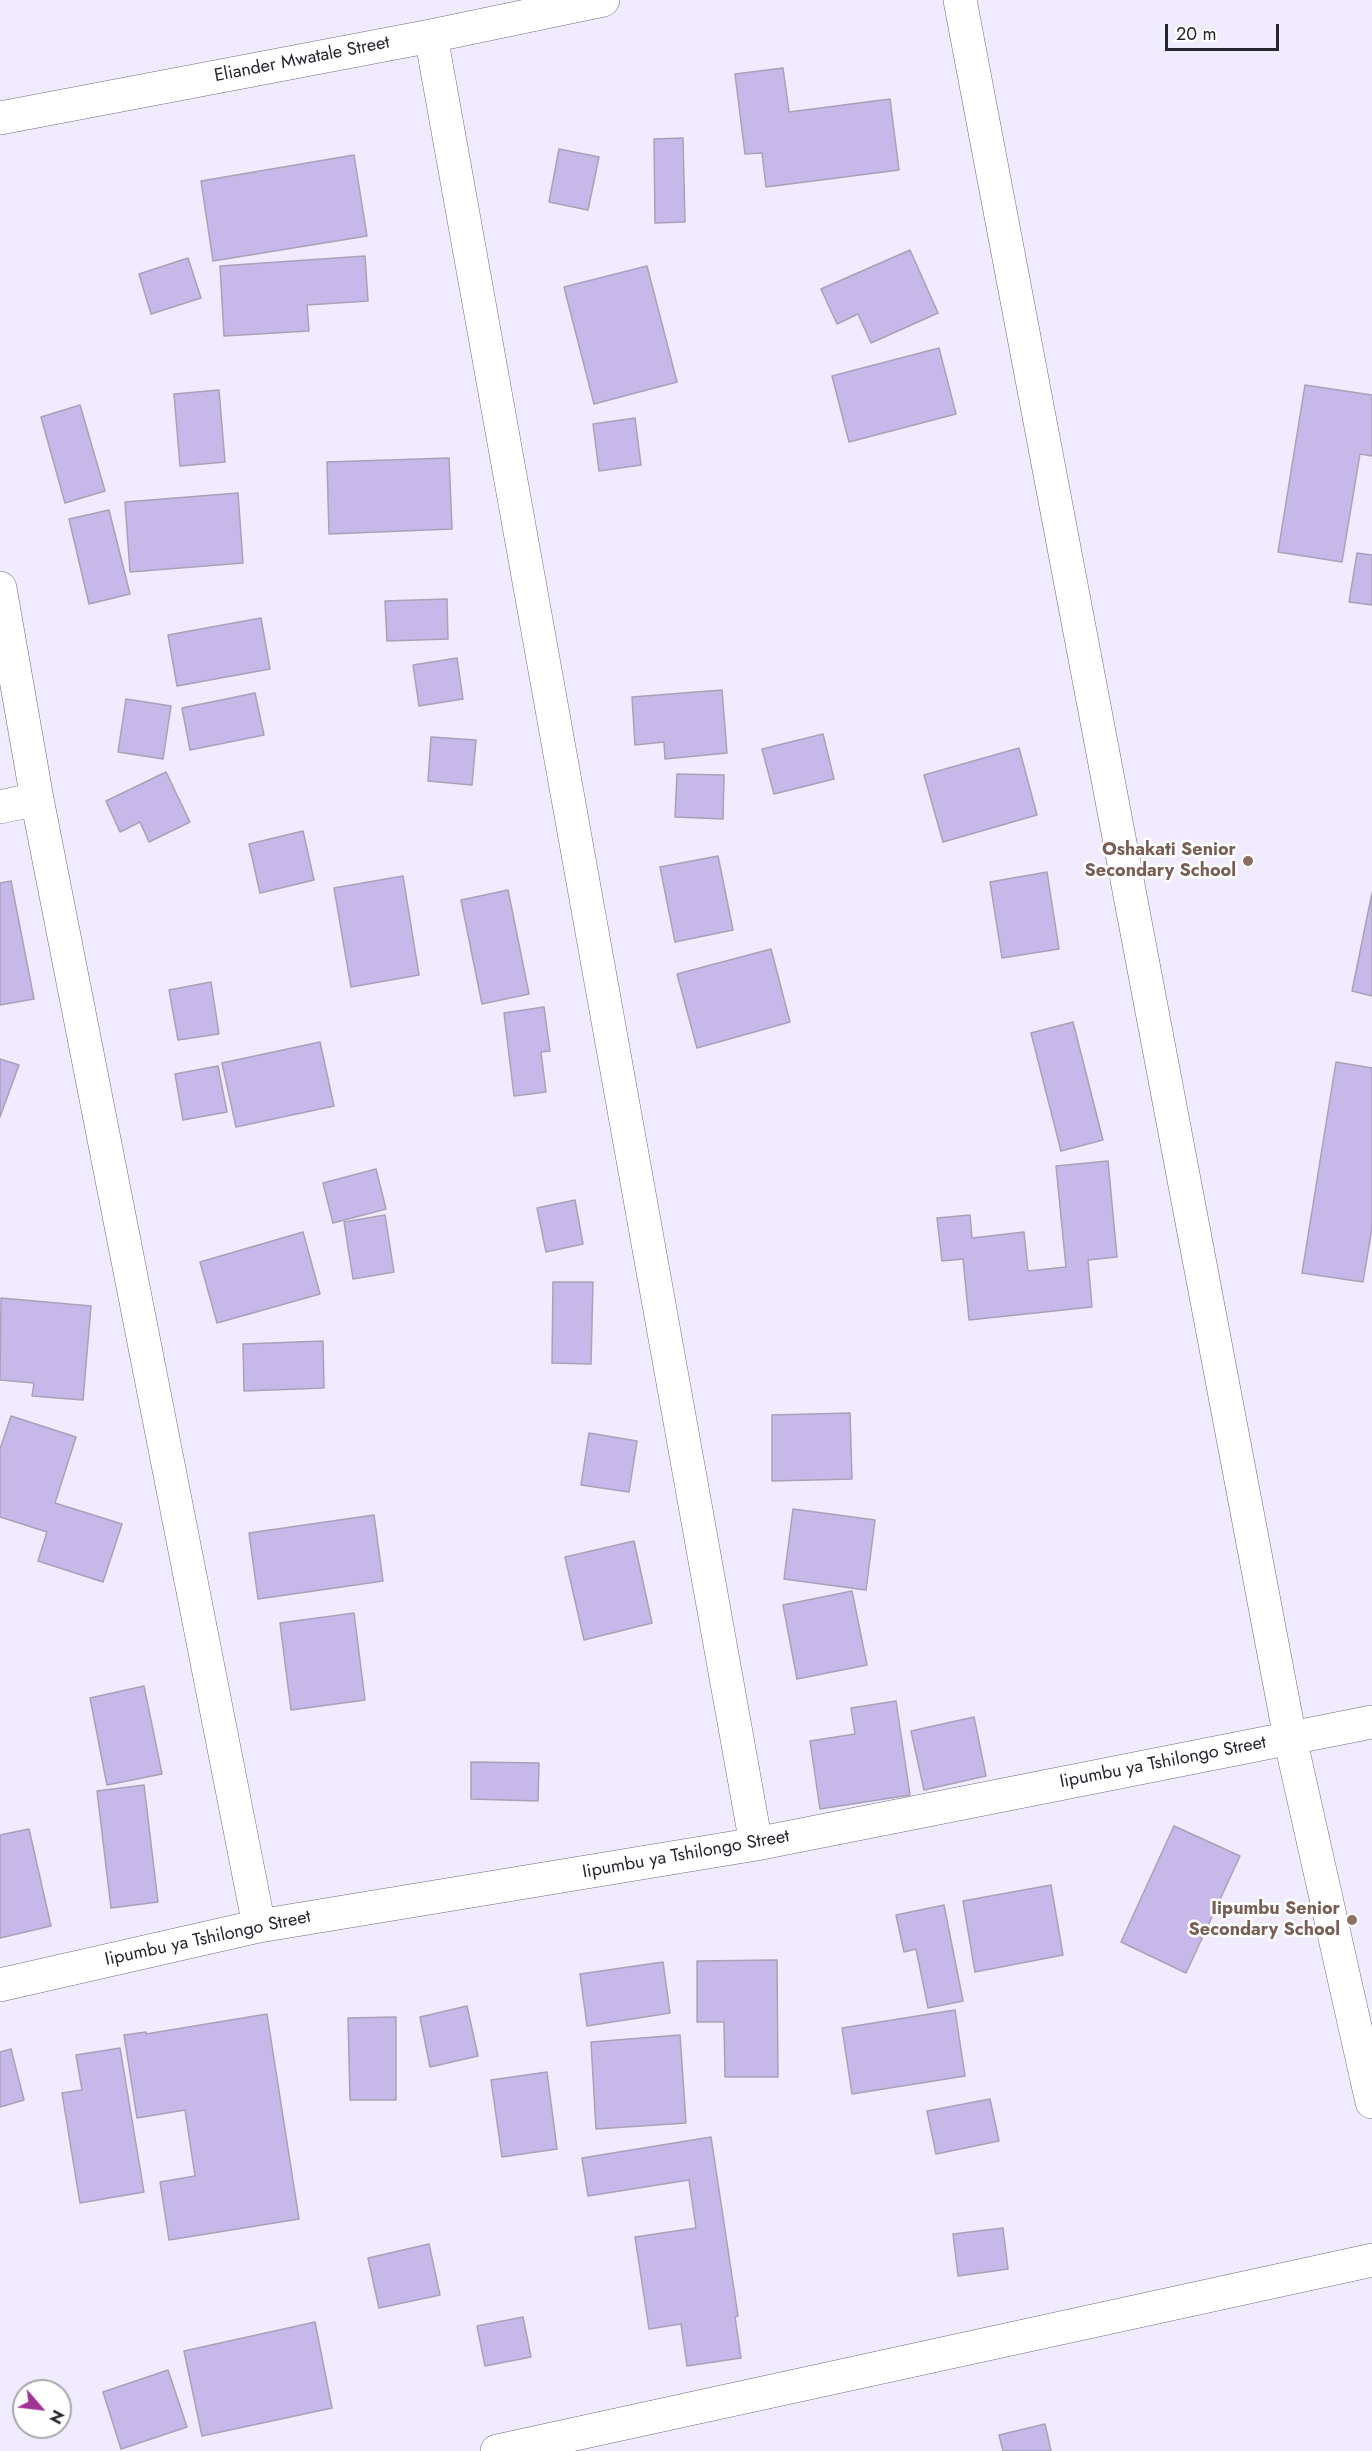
<!DOCTYPE html>
<html>
<head>
<meta charset="utf-8">
<style>
	body { margin:0 }
	#map { position:relative; width:1372px; height:2451px; overflow:hidden; background:#f0ebfe; font-family:Jost,sans-serif }
	canvas { display:block }
	.north { position:absolute; left:12px; top:2379px; width:60px; height:60px; box-sizing:border-box; background:#fff; border:2px solid #a8a7ab; border-radius:50%; rotate:118deg; font-size:16px; font-weight:700; line-height:24px; text-align:center; color:#26242d }
	.north::after { content:''; display:block; margin:auto; width:21px; height:27px; background:#9f3495; clip-path:polygon(50% 0,100% 100%,50% 72%,0 100%) }
	.scale { position:absolute; left:1165px; top:24px; width:114px; height:27px; box-sizing:border-box; border:3px solid #26242d; border-top:0; padding-left:8px; font-size:18px; line-height:21px; white-space:nowrap; color:#26242d; -webkit-text-stroke:4px #fff; paint-order:stroke }
</style>
</head>
<body>
<div id="map">
<canvas width="1372" height="2451"></canvas>
<div class="north">N</div>
<div class="scale">20 m</div>
</div>
<script>
const c = document.querySelector('canvas').getContext('2d');
c.lineJoin = 'round';
function fillPath(path, color) {
  c.fillStyle = color;
  c.fill(path, 'evenodd');
}
function trace(path, color, width, dash) {
  c.strokeStyle = color;
  c.lineWidth = width;
  c.lineCap = dash ? 'butt' : 'round';
  c.setLineDash(dash || []);
  c.stroke(path);
}
function label(font, color, halo, rows, align = 'center') {
  c.font = font + ' Jost,sans-serif';
  c.lineWidth = 5;
  c.setLineDash([]);
  c.textBaseline = 'middle';
  c.strokeStyle = halo;
  c.fillStyle = color;
  for (const [text, x, y, turn = 0] of rows) {
    c.save();
    c.translate(x, y);
    c.rotate((+turn || 0) * Math.PI / 180);
    c.textAlign = isNaN(turn) ? turn : align;
    if (halo) c.strokeText(text, 0, 0);
    c.fillText(text, 0, 0);
    c.restore();
  }
}
const building = new Path2D(`
	M 783,68 L 789,112 L 890,99 L 899,170 L 766,187 L 762,153 L 745,154 L 735,74 Z
	M 683,138 L 685,222 L 655,223 L 654,139 Z
	M 559,149 L 599,157 L 588,210 L 549,202 Z
	M 354,155 L 367,236 L 213,261 L 201,181 Z
	M 910,250 L 938,313 L 871,343 L 858,314 L 837,324 L 821,289 Z
	M 365,256 L 368,301 L 307,305 L 309,331 L 224,336 L 220,266 Z
	M 188,258 L 201,298 L 151,314 L 139,274 Z
	M 647,266 L 677,382 L 594,404 L 564,287 Z
	M 939,348 L 956,414 L 849,442 L 832,376 Z
	M 1305,385 L 1372,395 L 1372,456 L 1360,454 L 1342,562 L 1278,552 Z
	M 219,390 L 225,462 L 180,466 L 174,394 Z
	M 80,405 L 105,491 L 65,503 L 41,417 Z
	M 635,418 L 641,465 L 599,471 L 593,424 Z
	M 449,458 L 452,529 L 329,534 L 327,462 Z
	M 238,493 L 243,563 L 130,572 L 125,502 Z
	M 109,510 L 130,594 L 89,604 L 69,519 Z
	M 1357,553 L 1372,555 L 1372,605 L 1349,602 Z
	M 447,599 L 448,639 L 387,641 L 385,601 Z
	M 261,618 L 270,669 L 177,686 L 168,635 Z
	M 457,658 L 463,699 L 419,706 L 413,665 Z
	M 722,690 L 727,753 L 665,759 L 664,742 L 635,745 L 632,697 Z
	M 255,693 L 264,735 L 190,750 L 182,708 Z
	M 126,699 L 171,706 L 163,759 L 118,752 Z
	M 823,734 L 834,779 L 774,794 L 762,749 Z
	M 431,737 L 476,740 L 472,785 L 428,781 Z
	M 1019,748 L 1037,815 L 943,842 L 924,775 Z
	M 166,772 L 190,822 L 149,842 L 140,822 L 120,832 L 106,801 Z
	M 677,774 L 724,775 L 723,819 L 675,817 Z
	M 303,831 L 314,880 L 260,893 L 249,844 Z
	M 718,856 L 733,930 L 675,942 L 660,867 Z
	M 1047,872 L 1059,949 L 1002,958 L 990,882 Z
	M 403,876 L 419,975 L 351,987 L 334,888 Z
	M 11,881 L 34,999 L 0,1005 L 0,883 Z
	M 508,890 L 529,994 L 482,1004 L 461,900 Z
	M 1372,893 L 1372,996 L 1352,991 Z
	M 771,949 L 790,1022 L 697,1048 L 677,974 Z
	M 211,982 L 219,1034 L 178,1040 L 169,990 Z
	M 544,1007 L 550,1051 L 541,1052 L 546,1092 L 514,1096 L 504,1013 Z
	M 1073,1022 L 1103,1140 L 1061,1151 L 1031,1033 Z
	M 320,1042 L 334,1106 L 236,1127 L 222,1063 Z
	M 0,1059 L 19,1065 L 0,1117 Z
	M 1336,1062 L 1372,1068 L 1372,1228 L 1363,1282 L 1302,1273 Z
	M 218,1066 L 227,1112 L 183,1120 L 175,1074 Z
	M 1108,1161 L 1117,1257 L 1088,1260 L 1092,1307 L 969,1320 L 963,1259 L 942,1261 L 937,1218 L 970,1215 L 972,1238 L 1024,1232 L 1028,1271 L 1066,1267 L 1056,1166 Z
	M 376,1169 L 386,1209 L 333,1223 L 323,1183 Z
	M 575,1200 L 583,1244 L 546,1252 L 537,1208 Z
	M 385,1215 L 394,1272 L 353,1279 L 344,1222 Z
	M 303,1232 L 320,1294 L 217,1323 L 200,1262 Z
	M 553,1282 L 593,1282 L 591,1364 L 552,1363 Z
	M 1,1298 L 91,1306 L 83,1400 L 32,1396 L 34,1383 L 0,1380 Z
	M 323,1341 L 324,1388 L 244,1391 L 243,1344 Z
	M 850,1413 L 852,1479 L 772,1481 L 772,1415 Z
	M 11,1416 L 76,1437 L 55,1503 L 122,1524 L 103,1582 L 38,1561 L 47,1532 L 0,1517 L 0,1449 Z
	M 589,1433 L 637,1441 L 629,1492 L 581,1485 Z
	M 793,1509 L 875,1520 L 866,1590 L 784,1579 Z
	M 374,1515 L 383,1581 L 258,1599 L 249,1533 Z
	M 634,1541 L 652,1623 L 584,1640 L 565,1557 Z
	M 852,1591 L 867,1665 L 797,1679 L 783,1605 Z
	M 354,1613 L 365,1700 L 291,1710 L 280,1623 Z
	M 144,1686 L 162,1774 L 107,1785 L 90,1698 Z
	M 896,1701 L 910,1795 L 820,1809 L 810,1741 L 855,1734 L 851,1708 Z
	M 974,1717 L 986,1776 L 924,1790 L 911,1731 Z
	M 471,1762 L 539,1763 L 538,1801 L 471,1799 Z
	M 144,1785 L 158,1902 L 111,1908 L 97,1791 Z
	M 1174,1826 L 1240,1856 L 1186,1973 L 1121,1942 Z
	M 29,1829 L 51,1926 L 0,1938 L 0,1835 Z
	M 1051,1885 L 1063,1955 L 975,1972 L 963,1901 Z
	M 944,1905 L 963,2001 L 928,2008 L 916,1949 L 904,1952 L 896,1915 Z
	M 777,1960 L 778,2077 L 725,2077 L 724,2022 L 697,2022 L 697,1961 Z
	M 663,1962 L 670,2013 L 587,2026 L 580,1974 Z
	M 467,2006 L 478,2056 L 430,2067 L 420,2017 Z
	M 955,2010 L 965,2076 L 852,2094 L 842,2028 Z
	M 267,2014 L 299,2219 L 169,2240 L 160,2182 L 195,2176 L 185,2110 L 137,2118 L 124,2035 L 146,2032 L 146,2034 Z
	M 396,2017 L 396,2100 L 350,2100 L 348,2018 Z
	M 680,2035 L 686,2123 L 596,2129 L 591,2042 Z
	M 120,2048 L 144,2192 L 80,2203 L 62,2093 L 82,2090 L 76,2055 Z
	M 11,2049 L 24,2100 L 0,2107 L 0,2052 Z
	M 547,2072 L 557,2149 L 502,2157 L 491,2080 Z
	M 990,2099 L 999,2141 L 936,2154 L 927,2111 Z
	M 711,2137 L 738,2316 L 735,2317 L 741,2358 L 687,2366 L 681,2324 L 649,2329 L 635,2237 L 696,2228 L 689,2180 L 588,2196 L 582,2158 Z
	M 1003,2228 L 1008,2269 L 958,2276 L 953,2234 Z
	M 429,2244 L 440,2295 L 379,2308 L 368,2258 Z
	M 523,2317 L 531,2357 L 485,2366 L 477,2326 Z
	M 315,2322 L 332,2408 L 202,2436 L 184,2351 Z
	M 168,2370 L 187,2427 L 121,2449 L 103,2392 Z
	M 1045,2424 L 1051,2451 L 1003,2451 L 999,2435 Z`);
const street = new Path2D(`
	M 960,0 L 1290,1738 L 1372,2102
	M 431,36 L 756,1844
	M 0,118 L 431,36 L 603,0
	M 0,588 L 37,799 L 259,1926
	M 0,807 L 37,799
	M 0,1985 L 259,1926 L 756,1844 L 1372,1722
	M 497,2451 L 1372,2260`);
const markers = [
	[1248,861,6,"#8d6e63"],
	[1352,1920,6,"#8d6e63"]
];
const streetNames = [
	["Eliander Mwatale Street",302,60,-11],
	["Iipumbu ya Tshilongo Street",1163,1763,-11],
	["Iipumbu ya Tshilongo Street",686,1855,-10],
	["Iipumbu ya Tshilongo Street",208,1939,-12]
];
const educationNames = [
	["Oshakati Senior",1236,851],
	["Secondary School",1236,872],
	["Iipumbu Senior",1340,1910],
	["Secondary School",1340,1931]
];
fillPath(building, '#c7b8ea');
trace(building, '#a8a1b8', 1.5);
trace(street, '#706a7f', 34);
trace(street, '#fff', 33);
for (const [x, y, r, color] of markers) {
  const dot = new Path2D();
  dot.arc(x, y, r, 0, 2 * Math.PI);
  c.fillStyle = color;
  c.fill(dot);
  trace(dot, '#fff', 2);
}
label('18px', '#26242d', '#fff', streetNames);
label('bold 18px', '#785e54', '#fff', educationNames, 'right');
</script>
</body>
</html>
